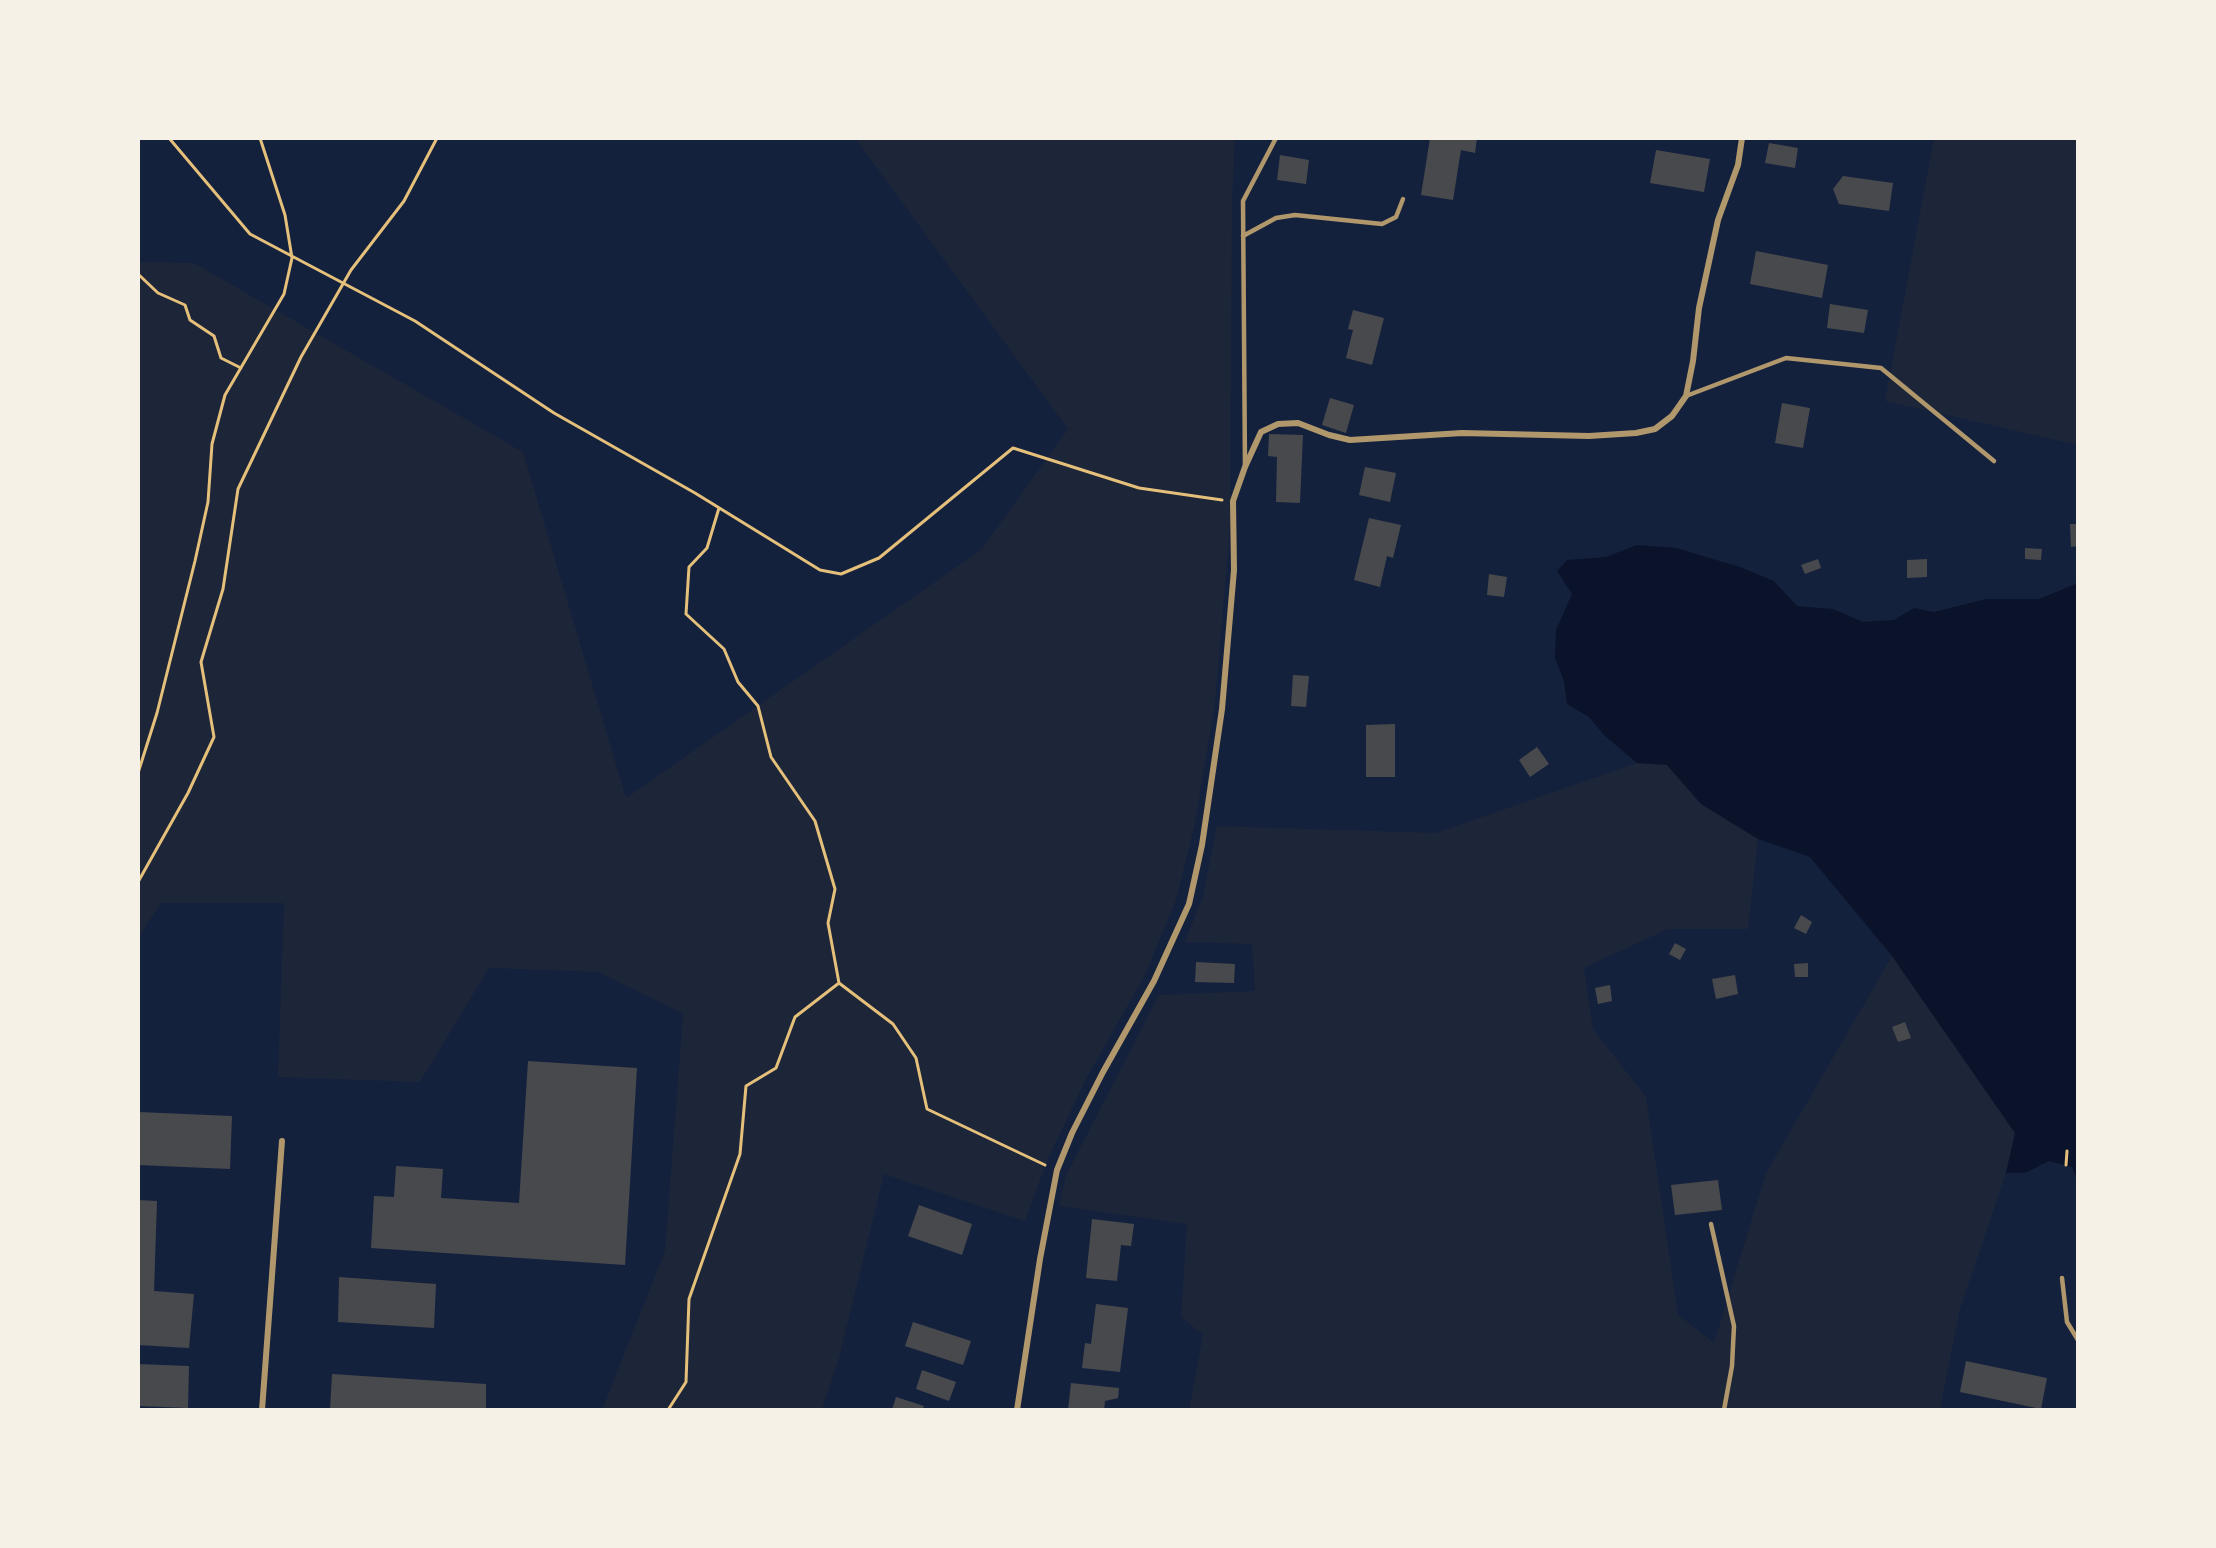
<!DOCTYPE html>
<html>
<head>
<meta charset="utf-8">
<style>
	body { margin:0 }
	#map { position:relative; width:2216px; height:1548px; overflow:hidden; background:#14213d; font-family:Karla,sans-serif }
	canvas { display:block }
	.frame { position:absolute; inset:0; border:140px solid #f6f1e7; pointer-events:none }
</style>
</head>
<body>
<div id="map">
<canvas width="2216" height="1548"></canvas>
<div class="frame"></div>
</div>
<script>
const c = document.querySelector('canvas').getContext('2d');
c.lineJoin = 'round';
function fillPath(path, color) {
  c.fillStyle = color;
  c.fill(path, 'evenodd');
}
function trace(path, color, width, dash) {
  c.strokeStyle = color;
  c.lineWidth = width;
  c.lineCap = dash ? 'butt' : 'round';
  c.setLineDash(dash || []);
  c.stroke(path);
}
const green = new Path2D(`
	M 855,138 L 1235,138 L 1232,203 L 1230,526 L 1215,703 L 1195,823 L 1176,900 L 1145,975 L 1087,1077 L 1047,1161 L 1025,1221 L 884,1174 L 839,1358 L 822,1410 L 602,1410 L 665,1251 L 683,1014 L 598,972 L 489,968 L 420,1082 L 278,1077 L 284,903 L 161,903 L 138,938 L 138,262 L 194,263 L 523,452 L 626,798 L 982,549 L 1068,429 Z
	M 1934,138 L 2078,138 L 2078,445 L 1885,401 Z
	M 1637,763 L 1667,765 L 1701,804 L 1758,839 L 1748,929 L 1668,929 L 1584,968 L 1593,1029 L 1646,1097 L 1678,1315 L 1714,1343 L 1766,1173 L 1892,956 L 2015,1133 L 2006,1173 L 1960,1309 L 1940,1410 L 1189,1410 L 1203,1335 L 1181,1317 L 1187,1224 L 1059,1206 L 1066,1175 L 1159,995 L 1255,991 L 1252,944 L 1185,942 L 1203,896 L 1217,826 L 1436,833 Z`);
const water = new Path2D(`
	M 1637,545 L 1676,548 L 1740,567 L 1774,581 L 1797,606 L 1833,609 L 1863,622 L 1894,620 L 1914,608 L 1934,612 L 1986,599 L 2039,599 L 2078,583 L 2078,1182 L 2072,1167 L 2049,1161 L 2025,1173 L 2006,1173 L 2015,1133 L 1892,956 L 1810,857 L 1758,839 L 1701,804 L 1667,765 L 1637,763 L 1605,736 L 1589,717 L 1567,704 L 1564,681 L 1555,658 L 1556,630 L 1572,594 L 1557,571 L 1567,560 L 1606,557 Z`);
const building = new Path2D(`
	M 1430,138 L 1477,138 L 1475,153 L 1461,150 L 1453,200 L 1421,195 Z
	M 1769,143 L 1798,148 L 1795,168 L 1765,163 Z
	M 1656,150 L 1710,159 L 1704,192 L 1650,183 Z
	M 1280,155 L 1309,160 L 1306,184 L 1277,180 Z
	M 1843,176 L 1893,183 L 1889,211 L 1839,204 L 1833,189 Z
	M 1756,251 L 1828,265 L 1822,298 L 1750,284 Z
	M 1830,304 L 1868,310 L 1864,333 L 1827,328 Z
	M 1353,310 L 1384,318 L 1372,365 L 1346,358 L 1353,330 L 1348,329 Z
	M 1330,398 L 1354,405 L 1346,433 L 1322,425 Z
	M 1782,403 L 1810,408 L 1803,448 L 1775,443 Z
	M 1269,434 L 1303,435 L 1300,503 L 1276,502 L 1277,457 L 1268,456 Z
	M 1365,467 L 1396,473 L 1390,502 L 1359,495 Z
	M 1369,518 L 1401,525 L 1393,558 L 1387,556 L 1380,587 L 1354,580 Z
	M 2070,524 L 2078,524 L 2078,546 L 2071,547 Z
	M 2025,548 L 2042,549 L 2041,560 L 2025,559 Z
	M 1818,559 L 1821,568 L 1805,574 L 1801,565 Z
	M 1927,559 L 1927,577 L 1907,578 L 1907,560 Z
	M 1489,574 L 1507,577 L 1504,597 L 1487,595 Z
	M 1293,675 L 1309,676 L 1306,707 L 1291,706 Z
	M 1395,724 L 1395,777 L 1366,777 L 1366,725 Z
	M 1537,747 L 1549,764 L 1530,777 L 1519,760 Z
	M 1801,915 L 1812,922 L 1806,934 L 1794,928 Z
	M 1675,943 L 1686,949 L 1680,960 L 1669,954 Z
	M 1196,962 L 1235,964 L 1234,983 L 1195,982 Z
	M 1808,963 L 1808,977 L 1795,977 L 1794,964 Z
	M 1735,975 L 1738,994 L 1716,999 L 1712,979 Z
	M 1610,985 L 1612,1001 L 1598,1004 L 1595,988 Z
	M 1905,1022 L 1911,1038 L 1898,1042 L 1892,1027 Z
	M 528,1061 L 637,1068 L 625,1265 L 371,1248 L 374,1196 L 394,1197 L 396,1166 L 443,1169 L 441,1198 L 519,1203 Z
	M 138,1112 L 232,1116 L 230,1169 L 138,1165 Z
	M 1718,1180 L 1722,1210 L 1675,1215 L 1671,1185 Z
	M 138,1200 L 157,1201 L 154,1291 L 194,1294 L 189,1348 L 138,1345 Z
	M 919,1205 L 972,1224 L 962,1255 L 908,1236 Z
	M 1092,1219 L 1134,1224 L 1131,1246 L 1121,1245 L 1117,1281 L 1086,1278 Z
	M 339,1277 L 436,1284 L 434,1328 L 338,1322 Z
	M 1096,1304 L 1128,1308 L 1120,1372 L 1082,1368 L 1085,1343 L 1091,1344 Z
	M 913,1322 L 971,1341 L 963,1365 L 905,1346 Z
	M 1966,1361 L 2047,1378 L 2041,1409 L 1960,1392 Z
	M 138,1364 L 189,1366 L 188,1408 L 138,1406 Z
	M 922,1370 L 956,1382 L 949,1401 L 916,1389 Z
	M 332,1374 L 486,1384 L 486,1410 L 330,1410 Z
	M 1071,1383 L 1119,1388 L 1118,1398 L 1105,1401 L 1104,1410 L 1068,1410 Z
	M 896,1397 L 924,1406 L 922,1410 L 892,1410 Z`);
const path = new Path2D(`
	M 169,138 L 250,234 L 415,321 L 554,413 L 695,493 L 820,570 L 841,574 L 879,558 L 1013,448 L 1139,488 L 1222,500
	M 138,274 L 158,293 L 185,305 L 190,320 L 214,336 L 221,358 L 241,368
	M 719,508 L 707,548 L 689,567 L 686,614 L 724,649 L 738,682 L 758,706 L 771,757 L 815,821 L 835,889 L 828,923 L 839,983 L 893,1024 L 916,1058 L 927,1109 L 1045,1165
	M 138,773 L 157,713 L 195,561 L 208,502 L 212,444 L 225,395 L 284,294 L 292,258 L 285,215 L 260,138
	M 138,882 L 188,793 L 214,737 L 201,662 L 223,589 L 238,489 L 301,357 L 351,270 L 404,201 L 437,138
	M 2066,1165 L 2067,1151
	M 668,1410 L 686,1382 L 689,1299 L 740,1154 L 746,1086 L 776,1068 L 795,1017 L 839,983`);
const service = new Path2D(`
	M 1243,236 L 1276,218 L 1295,215 L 1382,224 L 1396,217 L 1403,199
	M 1686,396 L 1786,358 L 1881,368 L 1994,461
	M 1245,467 L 1243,201 L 1276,138
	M 1711,1224 L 1734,1326 L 1732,1366 L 1724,1410
	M 2062,1278 L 2067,1322 L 2078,1340`);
const minor = new Path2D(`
	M 262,1410 L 282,1141
	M 1017,1410 L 1040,1259 L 1057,1170 L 1072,1133 L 1103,1072 L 1154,981 L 1189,904 L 1202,845 L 1222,709 L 1234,570 L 1233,501 L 1245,467 L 1261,432 L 1278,424 L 1298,423 L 1329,435 L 1350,440 L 1462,433 L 1589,436 L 1636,433 L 1655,429 L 1672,416 L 1686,396 L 1693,361 L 1699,308 L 1718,220 L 1738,165 L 1742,138`);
fillPath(green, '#1d2539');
fillPath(water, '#0b132b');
fillPath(building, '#48494c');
trace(path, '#e5c07b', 3);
trace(service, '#b1986c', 4.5);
trace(minor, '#b1986c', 6);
</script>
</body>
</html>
